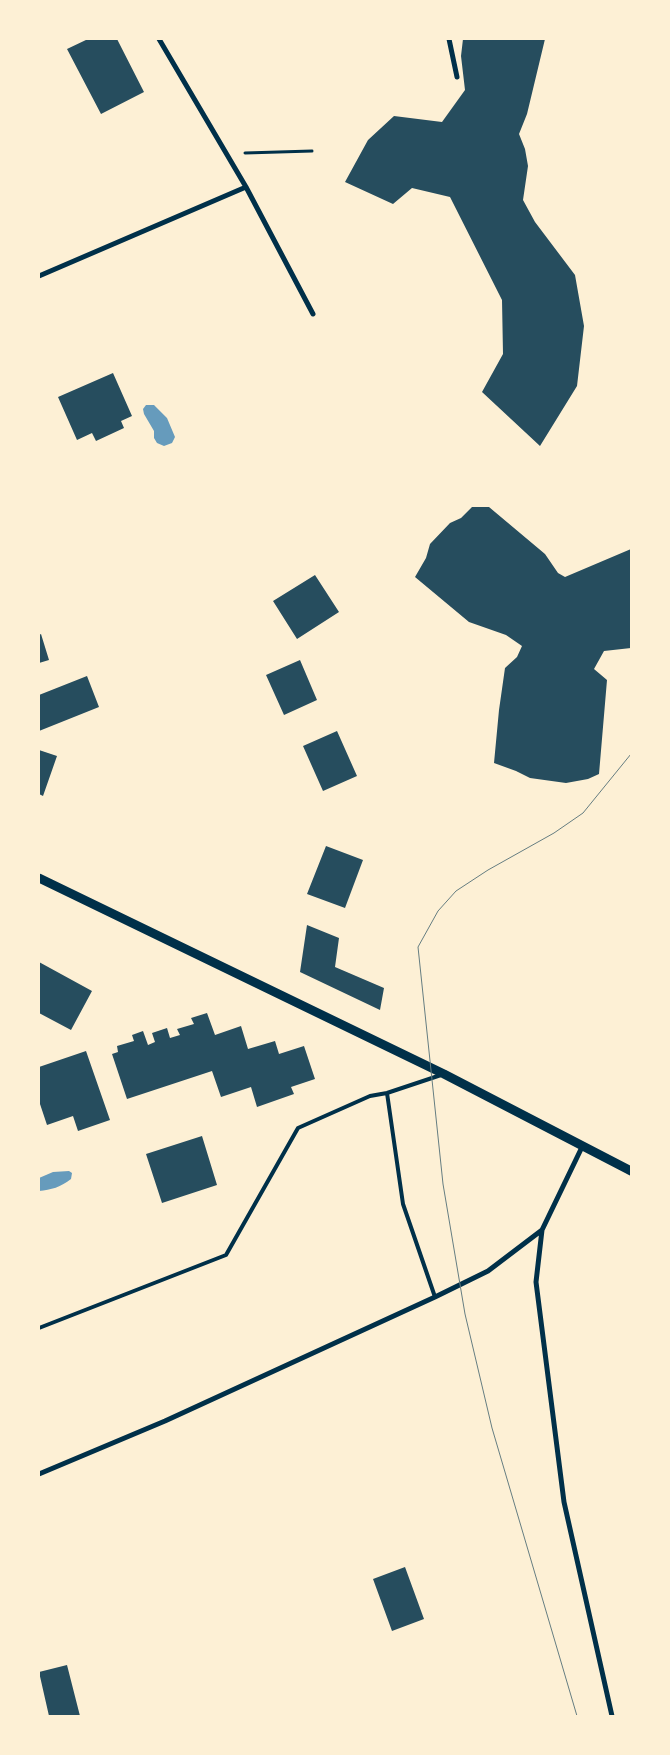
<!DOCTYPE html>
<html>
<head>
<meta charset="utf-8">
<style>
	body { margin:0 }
	#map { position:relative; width:670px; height:1755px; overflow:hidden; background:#fdf0d5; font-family:"Work Sans",sans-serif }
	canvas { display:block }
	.frame { position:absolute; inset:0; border:40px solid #fdf0d5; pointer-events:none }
</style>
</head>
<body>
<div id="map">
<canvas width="670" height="1755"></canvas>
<div class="frame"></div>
</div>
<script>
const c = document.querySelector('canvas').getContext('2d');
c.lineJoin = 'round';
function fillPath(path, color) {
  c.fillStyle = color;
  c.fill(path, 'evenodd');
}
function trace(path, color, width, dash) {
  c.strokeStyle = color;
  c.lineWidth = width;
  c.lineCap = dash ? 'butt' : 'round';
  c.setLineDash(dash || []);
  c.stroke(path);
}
const water = new Path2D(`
	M 146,405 L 154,405 L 167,418 L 175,437 L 172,443 L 164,446 L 157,443 L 154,438 L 154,431 L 144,414 L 143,409 Z
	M 69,1171 L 72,1173 L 71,1179 C 61,1187 51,1190 39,1191 L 39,1178 L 53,1172 Z`);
const building = new Path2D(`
	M 88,39 L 117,39 L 144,92 L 101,114 L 67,49 Z
	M 463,39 L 545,39 L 527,114 L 519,134 L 525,149 L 528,166 L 523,200 L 535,222 L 575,275 L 584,326 L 577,386 L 540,446 L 482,392 L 503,354 L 502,300 L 450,197 L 412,188 L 393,204 L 345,182 L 368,140 L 394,116 L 442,122 L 465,90 L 461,56 Z
	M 113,373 L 132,416 L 121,421 L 124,428 L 96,441 L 92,433 L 77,440 L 58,397 Z
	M 472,507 L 489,507 L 545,554 L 558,573 L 565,577 L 631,549 L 631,648 L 604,651 L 594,669 L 607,680 L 599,774 L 588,779 L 566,783 L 530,778 L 516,771 L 494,763 L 499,710 L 505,668 L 517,657 L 522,646 L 506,635 L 469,622 L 415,577 L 426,558 L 430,544 L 450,523 L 461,518 Z
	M 315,575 L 339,612 L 297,639 L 273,601 Z
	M 41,634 L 49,660 L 39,663 L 39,635 Z
	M 300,660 L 317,700 L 284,715 L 266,675 Z
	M 87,676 L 99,707 L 39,731 L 39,695 Z
	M 337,731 L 357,776 L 323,791 L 303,746 Z
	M 39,750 L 57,756 L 43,796 L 39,794 Z
	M 326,846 L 363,860 L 345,908 L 307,894 Z
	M 307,925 L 339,938 L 335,967 L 384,988 L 380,1010 L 300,972 Z
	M 39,962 L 92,991 L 71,1030 L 39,1013 Z
	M 207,1013 L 215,1035 L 241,1026 L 248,1049 L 275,1041 L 279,1054 L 304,1046 L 315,1079 L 291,1087 L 294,1094 L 257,1107 L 251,1087 L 221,1097 L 212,1071 L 127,1099 L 112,1054 L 118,1052 L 117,1046 L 134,1041 L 132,1035 L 143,1031 L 148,1045 L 155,1042 L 152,1033 L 167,1028 L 170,1038 L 180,1035 L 177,1029 L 194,1024 L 191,1018 Z
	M 86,1051 L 110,1120 L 78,1131 L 73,1116 L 47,1125 L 39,1101 L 39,1067 Z
	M 202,1136 L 217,1185 L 162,1203 L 146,1154 Z
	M 405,1567 L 424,1619 L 392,1631 L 373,1579 Z
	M 67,1665 L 80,1716 L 49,1716 L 39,1672 Z`);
const path = new Path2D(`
	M 245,153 L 312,151`);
const service = new Path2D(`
	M 387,1093 L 403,1204 L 435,1297
	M 39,1328 L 226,1255 L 298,1128 L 370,1096 L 387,1093 L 441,1075`);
const minor = new Path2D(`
	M 159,39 L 246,187 L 313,314
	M 449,39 L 457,77
	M 39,276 L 246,187
	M 583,1145 L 542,1230 L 536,1282 L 564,1502 L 612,1716
	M 39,1474 L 165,1421 L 435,1297 L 488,1271 L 542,1230`);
const tertiary = new Path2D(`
	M 39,878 L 444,1074 L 631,1171`);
const tram = new Path2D(`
	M 577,1716 L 492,1428 L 465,1314 L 443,1184 L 418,947 L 438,911 L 456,891 L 488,870 L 554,833 L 583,813 L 631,754`);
fillPath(water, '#669bbc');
fillPath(building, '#264d5e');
trace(path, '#003049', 3);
trace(service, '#003049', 4);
trace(minor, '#003049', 5);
trace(tertiary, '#003049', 9);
trace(tram, '#657d81', 1);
</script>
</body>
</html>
